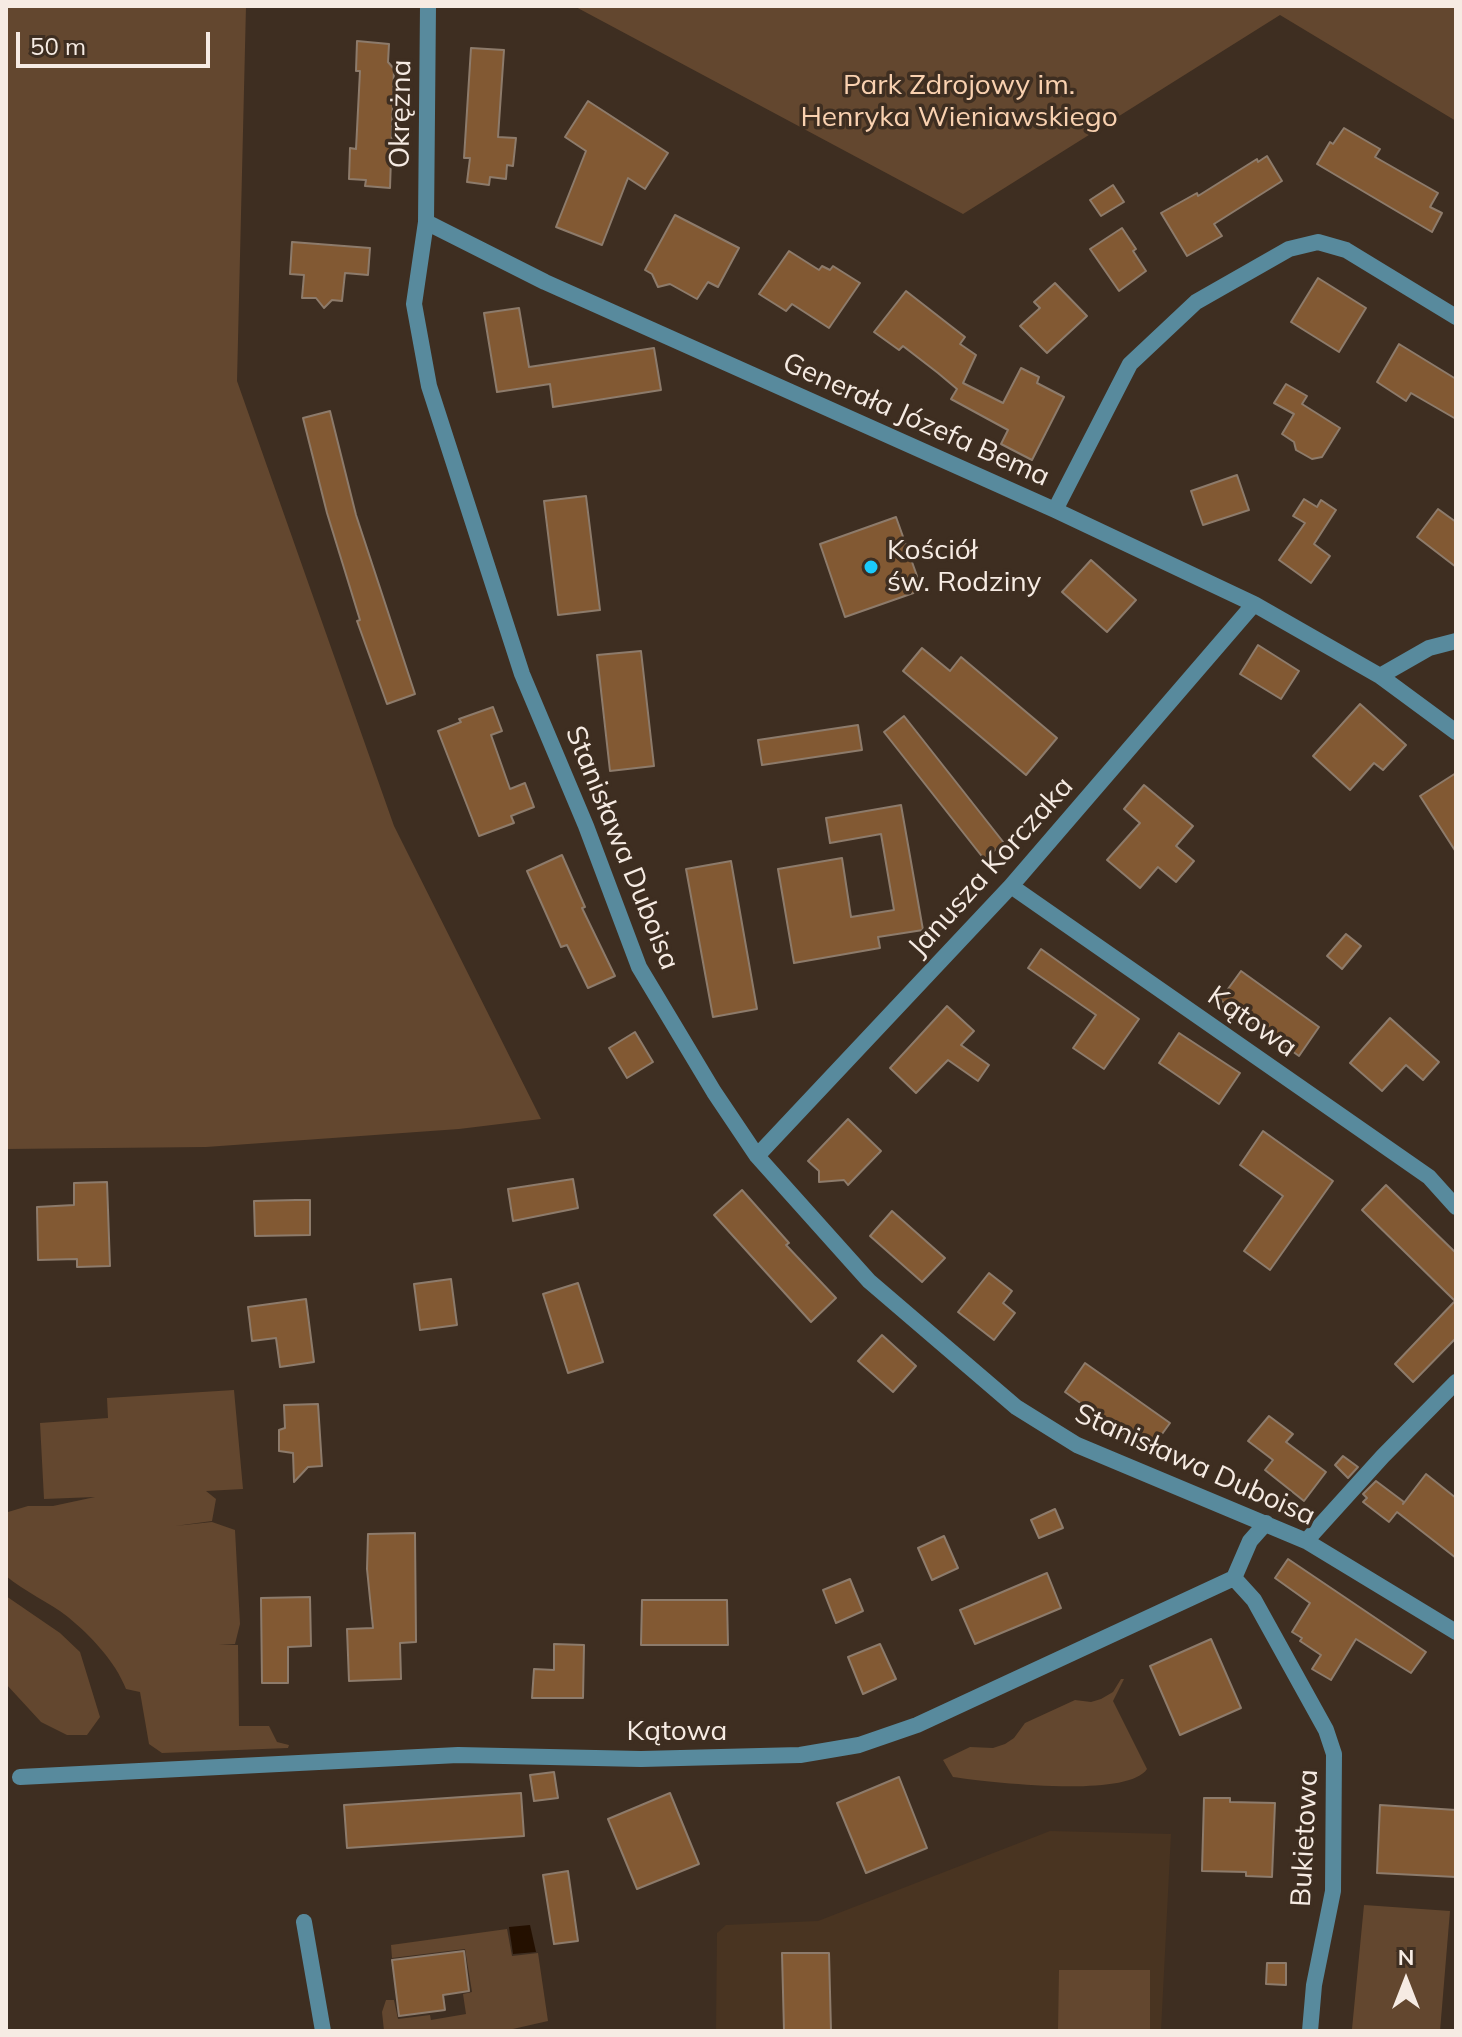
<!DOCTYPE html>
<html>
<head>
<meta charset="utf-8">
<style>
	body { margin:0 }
	#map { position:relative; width:1462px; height:2037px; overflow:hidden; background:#3e2e21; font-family:Mulish,sans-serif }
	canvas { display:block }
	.frame { position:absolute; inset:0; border:8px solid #f6ebe3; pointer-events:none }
	.north { position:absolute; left:1366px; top:1941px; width:80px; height:80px; -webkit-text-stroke:6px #3e2e21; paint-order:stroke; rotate:0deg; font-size:22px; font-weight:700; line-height:32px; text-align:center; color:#f6ebe3 }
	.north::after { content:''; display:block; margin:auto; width:28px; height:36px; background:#f6ebe3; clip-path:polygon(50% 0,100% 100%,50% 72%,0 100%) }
	.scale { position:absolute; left:16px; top:32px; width:194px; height:36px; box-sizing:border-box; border:4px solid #f6ebe3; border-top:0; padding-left:10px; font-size:24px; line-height:28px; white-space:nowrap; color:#f6ebe3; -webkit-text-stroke:6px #3e2e21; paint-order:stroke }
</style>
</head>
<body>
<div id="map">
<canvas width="1462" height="2037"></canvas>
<div class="frame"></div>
<div class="north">N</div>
<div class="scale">50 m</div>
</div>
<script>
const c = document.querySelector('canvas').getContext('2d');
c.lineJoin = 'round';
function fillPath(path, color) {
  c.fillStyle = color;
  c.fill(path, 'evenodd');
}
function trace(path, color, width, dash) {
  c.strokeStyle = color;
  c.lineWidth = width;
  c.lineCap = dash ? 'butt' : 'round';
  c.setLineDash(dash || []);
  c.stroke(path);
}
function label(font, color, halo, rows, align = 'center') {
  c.font = font + ' Mulish,sans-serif';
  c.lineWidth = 7;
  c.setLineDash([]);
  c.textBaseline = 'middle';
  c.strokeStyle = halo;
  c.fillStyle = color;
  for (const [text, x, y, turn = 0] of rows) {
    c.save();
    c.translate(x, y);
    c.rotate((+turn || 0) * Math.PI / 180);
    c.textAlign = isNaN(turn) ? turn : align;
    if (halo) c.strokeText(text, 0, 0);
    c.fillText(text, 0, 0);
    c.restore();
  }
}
const built = new Path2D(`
	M 1050,1831 L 1171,1834 L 1161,2031 L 716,2031 L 717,1933 L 726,1925 L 818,1921 Z`);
const green = new Path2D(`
	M 6,6 L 246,6 L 237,381 L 394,826 L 541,1119 L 459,1129 L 206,1147 L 6,1149 Z
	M 574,6 L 1456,6 L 1456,121 L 1280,15 L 963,214 Z
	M 234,1390 L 243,1489 L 206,1491 L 216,1499 L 212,1521 L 175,1526 L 212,1522 L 235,1530 L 240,1624 L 235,1644 L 219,1645 L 238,1645 L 239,1726 L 269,1726 L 277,1742 L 289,1745 L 288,1748 L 162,1753 L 149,1744 L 140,1692 L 126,1689 C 115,1661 91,1636 68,1617 C 49,1602 25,1592 6,1576 L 6,1516 L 8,1512 L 28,1506 L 53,1506 L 95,1497 L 44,1499 L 40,1423 L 108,1418 L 107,1398 Z
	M 6,1596 L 60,1633 L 80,1652 L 100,1717 L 87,1735 L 67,1735 L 41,1722 L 6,1684 Z
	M 1121,1679 L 1124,1679 L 1113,1701 L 1147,1769 C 1127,1799 988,1782 953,1777 L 943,1760 L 970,1747 L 993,1748 L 1005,1744 L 1014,1738 L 1025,1723 L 1075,1700 L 1091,1702 L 1101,1699 L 1113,1692 Z
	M 1364,1905 L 1450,1911 L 1440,2031 L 1352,2029 Z
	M 507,1929 L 512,1956 L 538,1953 L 548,2021 L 504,2031 L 384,2031 L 382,2012 L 386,2000 L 394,2000 L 398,2019 L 430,2015 L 431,2020 L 466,2014 L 463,1994 L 472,1992 L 465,1949 L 392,1958 L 391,1945 Z
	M 1059,1970 L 1150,1970 L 1150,2031 L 1058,2031 Z`);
const water = new Path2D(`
	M 530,1925 L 536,1952 L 513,1954 L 509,1927 Z`);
const building = new Path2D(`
	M 357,41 L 389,44 L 388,62 L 394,69 L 390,188 L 365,186 L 366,180 L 349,179 L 350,148 L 356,149 L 360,71 L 356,71 Z
	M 471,48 L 504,50 L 498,137 L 516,138 L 513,166 L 507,165 L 506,179 L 490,177 L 489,185 L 467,182 L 470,158 L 464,158 Z
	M 588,101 L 668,153 L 645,189 L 628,178 L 602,245 L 556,227 L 586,151 L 565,137 Z
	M 1344,128 L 1380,149 L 1375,157 L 1438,193 L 1430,207 L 1442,213 L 1432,232 L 1317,164 L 1330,142 L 1333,144 Z
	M 1267,156 L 1282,181 L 1214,224 L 1222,236 L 1187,256 L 1161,213 L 1197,193 L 1198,196 L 1257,159 L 1258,162 Z
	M 1113,185 L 1124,202 L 1101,216 L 1090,200 Z
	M 675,215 L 739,248 L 718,287 L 708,282 L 697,299 L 670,284 L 658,287 L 652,274 L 645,270 Z
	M 1122,228 L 1136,249 L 1133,251 L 1146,271 L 1119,291 L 1090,249 Z
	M 292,242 L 370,248 L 368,275 L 345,273 L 342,301 L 332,300 L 324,308 L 316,298 L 302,298 L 304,275 L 290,274 Z
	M 789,251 L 819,270 L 822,266 L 830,270 L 833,266 L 860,283 L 829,328 L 792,304 L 786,311 L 759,294 Z
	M 1318,278 L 1366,308 L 1339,352 L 1291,322 Z
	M 1055,283 L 1087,316 L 1047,353 L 1020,326 L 1040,308 L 1034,302 Z
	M 906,291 L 965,337 L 960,344 L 976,355 L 963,383 L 1003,403 L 1021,368 L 1039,377 L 1037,383 L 1064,397 L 1032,460 L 1001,444 L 1008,430 L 951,399 L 957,389 L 938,373 L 903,346 L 899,350 L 874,332 Z
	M 519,308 L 529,367 L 654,348 L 661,390 L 553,407 L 550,384 L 497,392 L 484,313 Z
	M 1399,344 L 1456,379 L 1456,419 L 1411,393 L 1406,401 L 1377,382 Z
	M 1286,384 L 1307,396 L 1302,404 L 1340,428 L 1322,457 L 1312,459 L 1296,450 L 1294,442 L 1282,434 L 1294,414 L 1274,403 Z
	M 330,411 L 356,515 L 415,694 L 387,704 L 357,621 L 360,620 L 327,513 L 303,418 Z
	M 1237,475 L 1249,510 L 1203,525 L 1191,491 Z
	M 586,496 L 600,610 L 558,615 L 544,501 Z
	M 1304,499 L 1317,507 L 1321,500 L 1336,510 L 1314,544 L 1330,556 L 1311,583 L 1279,560 L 1305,523 L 1293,516 Z
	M 1438,509 L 1456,522 L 1456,567 L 1417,537 Z
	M 896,517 L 922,590 L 845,617 L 820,544 Z
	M 1091,560 L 1136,600 L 1107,632 L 1062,592 Z
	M 1258,645 L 1299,671 L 1281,699 L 1240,674 Z
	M 922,648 L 950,671 L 961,657 L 1057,738 L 1026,775 L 903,671 Z
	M 641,651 L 654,766 L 610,771 L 597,655 Z
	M 1360,704 L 1406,745 L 1383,770 L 1374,763 L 1350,790 L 1313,756 Z
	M 493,707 L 502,731 L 491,735 L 510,789 L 525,783 L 534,807 L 511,816 L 514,823 L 479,836 L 438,731 L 461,722 L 459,719 Z
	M 904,716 L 1004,843 L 984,859 L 884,732 Z
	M 858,725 L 862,750 L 762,765 L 758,740 Z
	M 1456,773 L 1456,852 L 1420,796 Z
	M 1144,785 L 1193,826 L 1176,846 L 1194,861 L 1176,882 L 1158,867 L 1140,888 L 1107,860 L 1140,823 L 1124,809 Z
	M 901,805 L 923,930 L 878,937 L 880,948 L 794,963 L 778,869 L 842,858 L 851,917 L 894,910 L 881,834 L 830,843 L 826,818 Z
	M 562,855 L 585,907 L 582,908 L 615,976 L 588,988 L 567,945 L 561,947 L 527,871 Z
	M 731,861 L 757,1009 L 713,1017 L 686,869 Z
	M 1346,934 L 1361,946 L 1342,969 L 1327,956 Z
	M 1041,949 L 1139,1019 L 1104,1069 L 1073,1048 L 1096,1015 L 1028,968 Z
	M 1241,971 L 1319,1027 L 1299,1056 L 1220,1000 Z
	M 947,1006 L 974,1031 L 961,1045 L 989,1065 L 978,1081 L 948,1060 L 916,1093 L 890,1068 Z
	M 1390,1018 L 1439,1062 L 1423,1080 L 1406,1065 L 1382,1091 L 1350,1063 Z
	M 635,1032 L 653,1062 L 627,1078 L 609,1048 Z
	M 1179,1033 L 1240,1073 L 1219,1104 L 1159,1063 Z
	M 848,1119 L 881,1151 L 848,1185 L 844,1180 L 819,1182 L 819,1171 L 808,1161 Z
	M 1263,1131 L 1333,1181 L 1270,1270 L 1244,1251 L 1283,1196 L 1240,1165 Z
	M 573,1179 L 578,1208 L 513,1221 L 508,1189 Z
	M 107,1182 L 110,1266 L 77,1267 L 77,1259 L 38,1260 L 37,1207 L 74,1205 L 74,1183 Z
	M 1386,1185 L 1456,1253 L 1456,1338 L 1413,1382 L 1395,1364 L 1455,1301 L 1362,1210 Z
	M 742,1190 L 789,1243 L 786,1245 L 836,1298 L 811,1322 L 714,1215 Z
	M 296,1200 L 310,1200 L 310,1235 L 255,1236 L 254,1201 Z
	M 892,1211 L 945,1258 L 922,1282 L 870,1236 Z
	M 989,1273 L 1012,1291 L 1003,1303 L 1015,1313 L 994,1340 L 958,1312 Z
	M 451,1279 L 457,1325 L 420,1330 L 414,1284 Z
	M 578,1283 L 603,1362 L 568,1373 L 543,1294 Z
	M 306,1299 L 314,1362 L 280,1367 L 276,1338 L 252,1341 L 248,1307 Z
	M 882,1335 L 916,1366 L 893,1392 L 858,1361 Z
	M 1085,1363 L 1170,1423 L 1149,1452 L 1065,1392 Z
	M 318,1404 L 322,1466 L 308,1467 L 294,1482 L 293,1453 L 279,1451 L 279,1430 L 285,1428 L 284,1405 Z
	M 1269,1416 L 1293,1434 L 1286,1442 L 1326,1472 L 1304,1501 L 1265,1470 L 1273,1460 L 1248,1441 Z
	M 1343,1456 L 1358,1467 L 1348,1478 L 1335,1465 Z
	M 1426,1474 L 1456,1498 L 1456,1558 L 1397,1512 L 1389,1522 L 1363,1502 L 1367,1498 L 1363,1494 L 1376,1481 L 1404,1502 L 1403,1504 Z
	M 1055,1509 L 1063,1528 L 1039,1538 L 1031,1520 Z
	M 415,1533 L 416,1642 L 400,1643 L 401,1679 L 349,1681 L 347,1629 L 373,1628 L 367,1569 L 368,1534 Z
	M 944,1536 L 958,1568 L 932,1580 L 918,1548 Z
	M 1288,1559 L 1426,1652 L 1411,1673 L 1356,1639 L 1331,1680 L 1312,1669 L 1321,1655 L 1300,1641 L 1302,1638 L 1292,1632 L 1310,1603 L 1275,1578 Z
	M 1047,1573 L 1061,1608 L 975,1644 L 960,1610 Z
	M 850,1579 L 863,1611 L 836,1623 L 823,1590 Z
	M 310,1597 L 311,1646 L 288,1647 L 288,1683 L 262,1683 L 261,1598 Z
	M 642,1600 L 727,1600 L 728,1645 L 641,1645 Z
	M 1211,1639 L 1241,1708 L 1180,1735 L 1150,1666 Z
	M 554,1644 L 584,1645 L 583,1698 L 532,1698 L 534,1669 L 554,1670 Z
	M 880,1644 L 896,1679 L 863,1694 L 848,1657 Z
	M 554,1772 L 558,1798 L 534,1801 L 530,1775 Z
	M 899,1777 L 927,1848 L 866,1873 L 837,1803 Z
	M 521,1793 L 524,1836 L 347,1848 L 344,1805 Z
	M 670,1793 L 699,1864 L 637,1889 L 608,1819 Z
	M 1204,1798 L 1230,1798 L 1230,1802 L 1275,1803 L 1272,1877 L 1246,1876 L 1246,1872 L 1202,1871 Z
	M 1380,1805 L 1456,1810 L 1456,1877 L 1377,1873 Z
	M 568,1871 L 578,1941 L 554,1944 L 543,1875 Z
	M 464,1951 L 469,1991 L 443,1995 L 445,2010 L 399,2016 L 392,1960 Z
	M 782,1953 L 829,1953 L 831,2031 L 784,2031 Z
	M 1267,1963 L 1286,1963 L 1286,1985 L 1266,1984 Z`);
const street = new Path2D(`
	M 428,6 L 426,222 L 414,304 L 429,386 L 522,674 L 586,826 L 639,967 L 714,1092 L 757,1156 L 869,1281 L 1016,1407 L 1077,1445 L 1306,1541 L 1456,1632
	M 426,222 L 545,282 L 1055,510 L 1254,604 L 1380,676 L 1456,732
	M 1055,510 L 1130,364 L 1196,302 L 1289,249 L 1318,242 L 1346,250 L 1456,317
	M 1380,676 L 1429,648 L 1456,641
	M 1011,886 L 1429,1177 L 1456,1207
	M 757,1156 L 1011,886 L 1254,604
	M 1306,1541 L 1383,1456 L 1456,1382
	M 1234,1578 L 1254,1600 L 1326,1730 L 1334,1754 L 1333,1891 L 1314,1985 L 1310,2031
	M 20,1777 L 458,1755 L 641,1759 L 800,1755 L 859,1745 L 917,1725 L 1234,1578 L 1250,1541 L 1266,1523
	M 304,1922 L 323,2031`);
const markers = [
	[871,567,8,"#1acafc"]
];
const parkNames = [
	["Park Zdrojowy im.",959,86],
	["Henryka Wieniawskiego",959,118]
];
const streetNames = [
	["Okrężna",401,114,-89],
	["Generała Józefa Bema",916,420,24],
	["Stanisława Duboisa",622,848,68],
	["Janusza Korczaka",991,867,-48],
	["Kątowa",1252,1022,35],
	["Stanisława Duboisa",1195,1465,24],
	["Kątowa",677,1732],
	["Bukietowa",1305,1838,-87]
];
const poiNames = [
	["Kościół",887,551],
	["św. Rodziny",887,583]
];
fillPath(built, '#493421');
fillPath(green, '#63472f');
fillPath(water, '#241000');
fillPath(building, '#825933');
trace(building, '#8d7b6b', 2);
trace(street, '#588a9d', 16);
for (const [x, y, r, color] of markers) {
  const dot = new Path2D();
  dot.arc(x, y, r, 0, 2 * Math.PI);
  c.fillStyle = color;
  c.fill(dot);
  trace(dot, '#3e2e21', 3);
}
label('28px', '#f9d1b0', '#3e2e21', parkNames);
label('28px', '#f6ebe3', '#3e2e21', streetNames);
label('28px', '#f6ebe3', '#3e2e21', poiNames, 'left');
</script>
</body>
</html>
